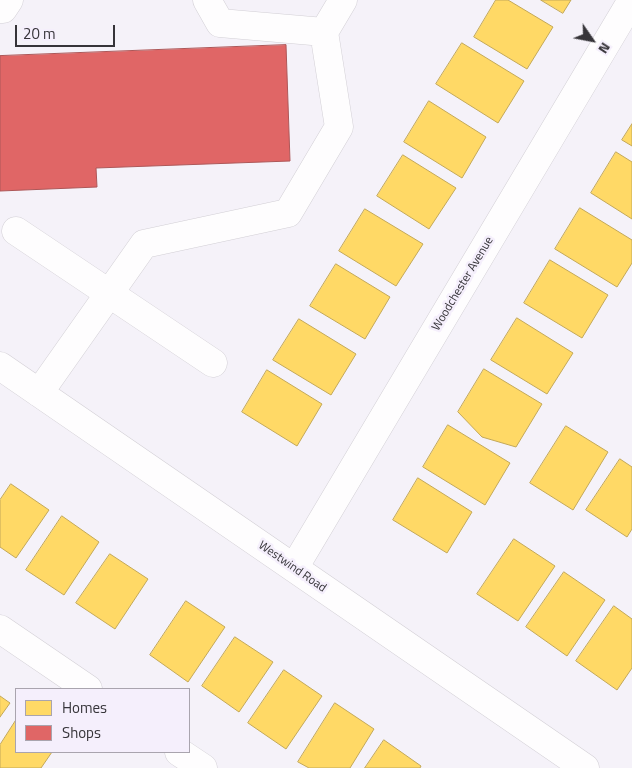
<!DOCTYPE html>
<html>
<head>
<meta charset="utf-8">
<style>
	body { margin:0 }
	#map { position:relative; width:632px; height:768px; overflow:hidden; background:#f5f2f9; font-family:"Titillium Web",sans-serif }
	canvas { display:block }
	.legend { position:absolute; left:15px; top:688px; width:175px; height:65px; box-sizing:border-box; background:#f5effc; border:1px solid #a9a4ae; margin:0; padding:6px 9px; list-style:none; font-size:15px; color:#363439 }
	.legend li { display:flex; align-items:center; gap:10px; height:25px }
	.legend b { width:25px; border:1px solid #a9a4ae }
	.north { position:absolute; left:567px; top:15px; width:50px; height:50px; -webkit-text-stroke:4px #f5effc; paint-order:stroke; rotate:123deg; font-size:14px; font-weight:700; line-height:20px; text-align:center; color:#363439 }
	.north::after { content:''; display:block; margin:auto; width:18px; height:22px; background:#363439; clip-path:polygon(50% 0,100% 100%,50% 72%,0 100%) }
	.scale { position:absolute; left:15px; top:25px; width:100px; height:22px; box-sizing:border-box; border:2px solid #363439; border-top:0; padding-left:6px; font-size:15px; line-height:18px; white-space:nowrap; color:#363439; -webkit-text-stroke:4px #f5effc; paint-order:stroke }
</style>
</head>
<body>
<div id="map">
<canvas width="632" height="768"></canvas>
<ul class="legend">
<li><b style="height:14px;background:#ffd966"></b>Homes</li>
<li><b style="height:14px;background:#e06666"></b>Shops</li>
</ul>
<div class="north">N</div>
<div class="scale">20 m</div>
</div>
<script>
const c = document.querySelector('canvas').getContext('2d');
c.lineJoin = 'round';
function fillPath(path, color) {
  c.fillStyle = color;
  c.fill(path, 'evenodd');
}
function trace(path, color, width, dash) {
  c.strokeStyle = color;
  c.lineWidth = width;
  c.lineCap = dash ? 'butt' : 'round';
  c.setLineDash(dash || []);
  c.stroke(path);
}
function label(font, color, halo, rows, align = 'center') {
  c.font = font + ' "Titillium Web",sans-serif';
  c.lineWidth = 5;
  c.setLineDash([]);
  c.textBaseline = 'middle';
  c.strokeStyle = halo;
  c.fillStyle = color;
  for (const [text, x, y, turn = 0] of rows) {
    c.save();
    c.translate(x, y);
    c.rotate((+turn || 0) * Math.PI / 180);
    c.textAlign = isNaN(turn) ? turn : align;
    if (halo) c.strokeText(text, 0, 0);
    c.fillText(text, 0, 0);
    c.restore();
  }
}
const homes = new Path2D(`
	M 496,0 L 508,0 L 553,27 L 527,69 L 474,37 Z
	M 541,0 L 571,0 L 563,13 Z
	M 462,43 L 524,81 L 498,123 L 436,84 Z
	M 429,101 L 486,137 L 462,178 L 404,142 Z
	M 632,124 L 632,146 L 622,140 Z
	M 616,152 L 632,162 L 632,219 L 591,193 Z
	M 403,155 L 456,188 L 429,229 L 377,196 Z
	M 580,208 L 632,240 L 632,263 L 617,287 L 555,249 Z
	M 365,209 L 423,244 L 396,286 L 339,251 Z
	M 550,260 L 608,295 L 582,338 L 524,303 Z
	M 336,264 L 390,297 L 365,339 L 310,306 Z
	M 517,318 L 573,353 L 547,394 L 491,360 Z
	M 299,319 L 356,354 L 331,395 L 273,360 Z
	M 484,369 L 542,404 L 516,447 L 482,437 L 458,412 Z
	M 267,370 L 322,404 L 297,446 L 242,412 Z
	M 448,425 L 510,463 L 485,505 L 423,467 Z
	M 566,426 L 608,452 L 573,510 L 530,483 Z
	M 620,459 L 632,467 L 632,529 L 627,537 L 586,510 Z
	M 418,478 L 472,512 L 447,553 L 393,520 Z
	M 11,484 L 49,510 L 16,558 L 0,547 L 0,500 Z
	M 62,516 L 99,542 L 64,595 L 26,570 Z
	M 514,539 L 555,566 L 518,621 L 477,594 Z
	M 110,554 L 148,579 L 115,629 L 76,603 Z
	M 564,572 L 605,600 L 567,656 L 526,627 Z
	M 186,601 L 225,627 L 188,682 L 150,655 Z
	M 614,606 L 632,619 L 632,668 L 617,690 L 576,661 Z
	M 235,637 L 273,662 L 239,712 L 202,686 Z
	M 284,670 L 322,696 L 286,749 L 248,723 Z
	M 0,696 L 10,703 L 0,717 Z
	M 335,703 L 374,729 L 350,768 L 309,768 L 298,762 Z
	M 16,720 L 16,752 L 52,752 L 41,768 L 0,768 L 0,745 Z
	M 384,740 L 421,766 L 420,768 L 365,768 Z`);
const shops = new Path2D(`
	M 286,45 L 290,161 L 96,168 L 97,187 L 0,191 L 0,56 Z`);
const minor = new Path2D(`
	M 207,0 L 220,23 L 324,32
	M 0,9 L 3,9 L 9,0
	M 16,231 L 213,363
	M 0,366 L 585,768
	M 39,393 L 144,244 L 288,213 L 339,127 L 324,32 L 343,0
	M 294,568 L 632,0
	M 0,629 L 88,689
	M 179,752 L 203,768`);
const streetNames = [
	["Woodchester Avenue",463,284,-59],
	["Westwind Road",292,567,35]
];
fillPath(homes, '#ffd966');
trace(homes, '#c3a858', 1);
fillPath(shops, '#e06666');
trace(shops, '#ad5758', 1);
trace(minor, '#d2cfd5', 29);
trace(minor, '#fefdfe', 28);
label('12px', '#363439', '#f5effc', streetNames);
</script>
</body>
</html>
